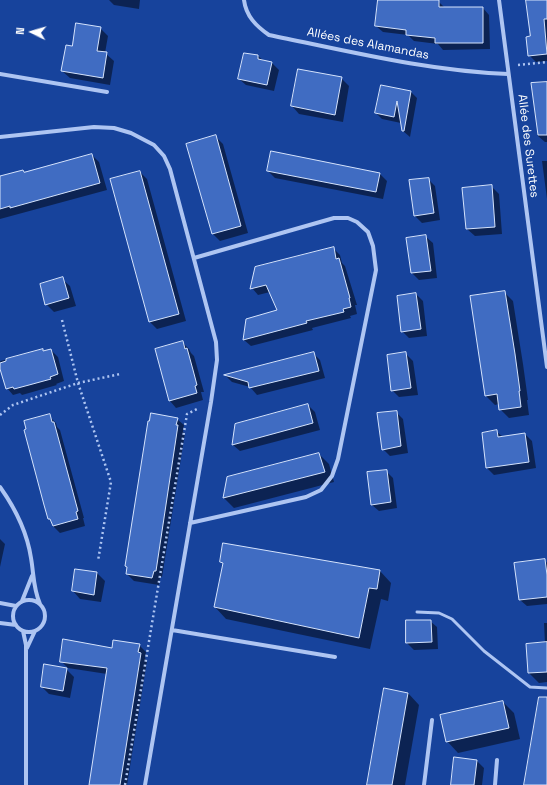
<!DOCTYPE html>
<html>
<head>
<meta charset="utf-8">
<style>
	body { margin:0 }
	#map { position:relative; width:547px; height:785px; overflow:hidden; background:#17439c; font-family:"Space Grotesk",sans-serif }
	canvas { display:block }
	.north { position:absolute; left:12px; top:12px; width:40px; height:40px; -webkit-text-stroke:3px #17439c; paint-order:stroke; rotate:275deg; font-size:11px; font-weight:700; line-height:16px; text-align:center; color:#fff }
	.north::after { content:''; display:block; margin:auto; width:14px; height:18px; background:#fff; clip-path:polygon(50% 0,100% 100%,50% 72%,0 100%) }
</style>
</head>
<body>
<div id="map">
<canvas width="547" height="785"></canvas>
<div class="north">N</div>
</div>
<script>
const c = document.querySelector('canvas').getContext('2d');
c.lineJoin = 'round';
function fillPath(path, color) {
  c.fillStyle = color;
  c.fill(path, 'evenodd');
}
function trace(path, color, width, dash) {
  c.strokeStyle = color;
  c.lineWidth = width;
  c.lineCap = dash ? 'butt' : 'round';
  c.setLineDash(dash || []);
  c.stroke(path);
}
function label(font, color, halo, rows, align = 'center') {
  c.font = font + ' "Space Grotesk",sans-serif';
  c.lineWidth = 3;
  c.setLineDash([]);
  c.textBaseline = 'middle';
  c.strokeStyle = halo;
  c.fillStyle = color;
  for (const [text, x, y, turn = 0] of rows) {
    c.save();
    c.translate(x, y);
    c.rotate((+turn || 0) * Math.PI / 180);
    c.textAlign = isNaN(turn) ? turn : align;
    if (halo) c.strokeText(text, 0, 0);
    c.fillText(text, 0, 0);
    c.restore();
  }
}
const shadow = new Path2D(`
	M 109,0 L 140,0 L 139,9 L 114,5 Z
	M 379,0 L 426,0 L 439,2 L 445,8 L 483,8 L 489,15 L 490,49 L 443,50 L 438,44 L 414,41 L 408,35 L 383,32 L 376,26 Z
	M 527,0 L 547,0 L 547,61 L 536,62 L 529,55 L 531,37 Z
	M 100,28 L 108,36 L 105,53 L 114,61 L 110,85 L 70,78 L 62,71 L 73,47 Z
	M 258,56 L 264,61 L 272,63 L 279,70 L 274,91 L 246,85 L 239,79 Z
	M 341,78 L 349,86 L 343,122 L 299,114 L 292,106 Z
	M 547,82 L 547,142 L 545,142 L 538,136 L 532,84 Z
	M 382,86 L 411,92 L 417,98 L 410,137 L 403,131 L 401,123 L 382,119 L 376,113 Z
	M 216,137 L 223,144 L 248,233 L 220,241 L 213,234 Z
	M 92,155 L 99,162 L 107,190 L 0,219 L 0,180 Z
	M 542,161 L 547,161 L 547,199 Z
	M 268,171 L 380,174 L 387,181 L 383,199 L 275,178 Z
	M 140,172 L 147,179 L 186,321 L 157,329 L 150,322 L 111,180 Z
	M 428,179 L 435,186 L 440,220 L 422,223 L 415,216 Z
	M 491,186 L 499,194 L 502,234 L 475,236 L 467,229 Z
	M 426,237 L 433,243 L 437,278 L 419,280 L 412,273 L 408,239 Z
	M 333,248 L 340,255 L 342,263 L 345,266 L 357,305 L 355,305 L 357,314 L 350,316 L 351,318 L 312,328 L 313,330 L 251,346 L 244,340 L 278,311 L 270,292 L 258,295 L 252,288 Z
	M 62,279 L 70,286 L 76,306 L 54,312 L 46,304 Z
	M 504,292 L 513,301 L 523,364 L 528,400 L 527,400 L 529,415 L 509,418 L 500,409 L 499,404 L 495,405 L 486,396 Z
	M 416,294 L 423,301 L 427,336 L 409,338 L 402,331 Z
	M 182,342 L 189,349 L 191,353 L 194,356 L 204,392 L 201,392 L 203,400 L 176,408 L 170,401 Z
	M 43,350 L 44,352 L 51,350 L 58,357 L 64,381 L 56,384 L 57,385 L 22,395 L 20,393 L 13,395 L 7,388 L 0,361 Z
	M 313,353 L 320,360 L 325,378 L 257,395 L 250,387 L 232,382 L 226,376 Z
	M 406,354 L 413,361 L 418,395 L 399,397 L 392,390 Z
	M 308,405 L 315,412 L 320,430 L 240,451 L 233,445 L 236,425 Z
	M 396,412 L 403,419 L 408,453 L 390,456 L 383,449 Z
	M 49,416 L 56,423 L 57,427 L 60,430 L 84,518 L 83,518 L 85,526 L 60,533 L 53,526 L 52,521 L 49,519 Z
	M 177,419 L 184,425 L 183,432 L 185,433 L 162,577 L 160,577 L 159,585 L 134,581 L 127,574 Z
	M 497,432 L 503,437 L 525,434 L 532,441 L 536,468 L 494,475 L 487,468 Z
	M 319,454 L 329,464 L 334,482 L 234,508 L 224,498 L 227,478 Z
	M 386,471 L 393,478 L 397,508 L 379,511 L 372,505 Z
	M 0,539 L 5,544 L 0,567 Z
	M 545,560 L 547,563 L 547,604 L 527,606 L 520,600 Z
	M 221,562 L 380,571 L 391,583 L 388,601 L 381,599 L 370,649 L 226,619 L 215,607 L 224,564 Z
	M 76,570 L 97,573 L 105,581 L 101,602 L 80,599 L 73,591 Z
	M 430,621 L 437,627 L 438,649 L 414,650 L 407,643 Z
	M 544,623 L 547,623 L 547,682 L 539,683 L 529,673 L 545,644 Z
	M 139,645 L 146,652 L 145,658 L 147,661 L 127,785 L 90,785 L 107,674 L 68,668 L 61,661 L 113,649 Z
	M 66,669 L 74,677 L 70,698 L 49,694 L 42,687 Z
	M 408,693 L 419,705 L 405,785 L 368,785 Z
	M 503,702 L 514,713 L 520,739 L 458,753 L 447,741 Z
	M 477,761 L 484,768 L 482,785 L 452,785 Z`);
const building = new Path2D(`
	M 378,0 L 439,0 L 439,7 L 483,7 L 483,43 L 435,43 L 435,38 L 406,35 L 406,30 L 375,26 Z
	M 526,0 L 547,0 L 547,19 L 544,19 L 547,54 L 528,56 L 526,37 L 530,36 Z
	M 76,23 L 101,27 L 97,51 L 107,52 L 103,78 L 61,71 L 66,45 L 72,46 Z
	M 244,53 L 258,55 L 258,59 L 272,62 L 267,85 L 238,79 Z
	M 298,69 L 342,77 L 335,115 L 291,106 Z
	M 547,82 L 547,135 L 538,135 L 531,83 Z
	M 381,85 L 411,91 L 404,131 L 402,131 L 397,101 L 394,117 L 375,113 Z
	M 216,135 L 241,226 L 212,234 L 186,144 Z
	M 271,151 L 380,173 L 376,192 L 267,171 Z
	M 92,154 L 100,183 L 10,208 L 10,206 L 0,209 L 0,176 L 23,170 L 24,172 Z
	M 140,171 L 179,314 L 149,322 L 110,179 Z
	M 429,178 L 434,213 L 414,216 L 409,180 Z
	M 492,185 L 495,227 L 466,229 L 462,188 Z
	M 426,235 L 431,271 L 411,273 L 406,238 Z
	M 334,247 L 336,259 L 339,258 L 350,298 L 349,298 L 351,307 L 343,309 L 344,312 L 306,321 L 307,323 L 243,340 L 246,319 L 277,310 L 266,285 L 250,289 L 255,267 Z
	M 63,277 L 69,298 L 45,305 L 40,284 Z
	M 505,291 L 515,354 L 520,391 L 519,391 L 521,407 L 499,410 L 497,394 L 485,396 L 470,296 Z
	M 416,293 L 421,329 L 401,332 L 397,296 Z
	M 183,341 L 185,349 L 187,348 L 193,370 L 197,385 L 195,386 L 197,393 L 169,401 L 155,349 Z
	M 43,349 L 43,351 L 51,349 L 58,374 L 50,377 L 51,379 L 29,385 L 14,389 L 13,387 L 6,389 L 0,369 L 0,363 L 6,361 L 6,359 Z
	M 314,352 L 319,371 L 249,388 L 248,382 L 224,375 Z
	M 406,352 L 411,388 L 391,391 L 387,355 Z
	M 308,404 L 313,423 L 232,445 L 235,424 Z
	M 397,411 L 401,446 L 382,450 L 377,413 Z
	M 151,413 L 178,418 L 176,425 L 178,425 L 156,571 L 154,571 L 152,578 L 126,574 L 127,567 L 125,566 L 148,421 L 149,421 Z
	M 50,414 L 52,422 L 54,422 L 78,511 L 76,512 L 78,519 L 53,526 L 50,519 L 48,519 L 44,505 L 24,430 L 26,429 L 24,421 Z
	M 497,430 L 498,437 L 525,433 L 529,462 L 486,468 L 482,433 Z
	M 319,453 L 325,472 L 223,498 L 227,477 Z
	M 387,470 L 391,502 L 371,505 L 367,472 Z
	M 223,543 L 380,570 L 377,589 L 369,588 L 359,638 L 214,607 L 223,563 L 220,562 Z
	M 545,559 L 547,575 L 547,597 L 519,600 L 514,563 Z
	M 75,569 L 97,572 L 94,595 L 72,591 Z
	M 406,620 L 431,620 L 432,642 L 406,643 Z
	M 63,639 L 112,648 L 113,640 L 140,644 L 138,652 L 141,653 L 120,785 L 89,785 L 107,668 L 60,662 Z
	M 547,642 L 547,672 L 528,673 L 526,644 Z
	M 44,664 L 67,668 L 63,691 L 41,687 Z
	M 384,688 L 408,693 L 392,785 L 367,785 Z
	M 539,697 L 547,697 L 547,785 L 524,785 Z
	M 503,701 L 509,728 L 446,742 L 440,715 Z
	M 454,757 L 477,760 L 474,785 L 451,785 Z`);
const path = new Path2D(`
	M 518,65 L 547,62
	M 62,320 L 78,383 L 111,482 L 98,561
	M 0,415 L 13,405 L 78,383 L 120,374
	M 125,785 L 187,414 L 199,408`);
const lane = new Path2D(`
	M 417,612 L 439,613 L 452,619 L 484,651 L 530,687 L 547,688`);
const street = new Path2D(`
	M 244,0 C 246,16 256,26 269,35 C 348,51 428,71 508,74
	M 499,0 L 547,367
	M 0,74 L 107,92
	M 0,137 L 94,127 L 114,128 L 131,133 L 154,145 L 164,156 L 170,169 L 216,342 L 217,360 L 211,402 L 145,785
	M 0,487 C 15,508 27,532 31,558 C 34,575 33,588 40,604
	M 190,523 L 306,497 L 321,490 L 332,476 L 338,459 L 376,270 L 373,246 L 368,232 L 357,222 L 348,218 L 334,218 L 194,258
	M13 616a16 16 0 1 1 32 0a16 16 0 1 1-32 0Z
	M 22,601 L 32,576
	M 0,603 L 16,606
	M 0,623 L 16,625
	M 172,630 L 335,657
	M 23,631 L 26,645 L 26,785
	M 27,648 L 35,631
	M 424,785 L 432,720
	M 495,785 L 497,760`);
const streetNames = [
	["Allées des Alamandas",368,44,11],
	["Allée des Surettes",528,146,83]
];
fillPath(shadow, '#0007');
fillPath(building, '#406cc2');
trace(building, '#d5e3fc', 1);
trace(path, '#aec5f2', 2.5, [2, 3]);
trace(lane, '#aec5f2', 3);
trace(street, '#aec5f2', 4);
label('12px', '#fff', '#17439c', streetNames);
</script>
</body>
</html>
